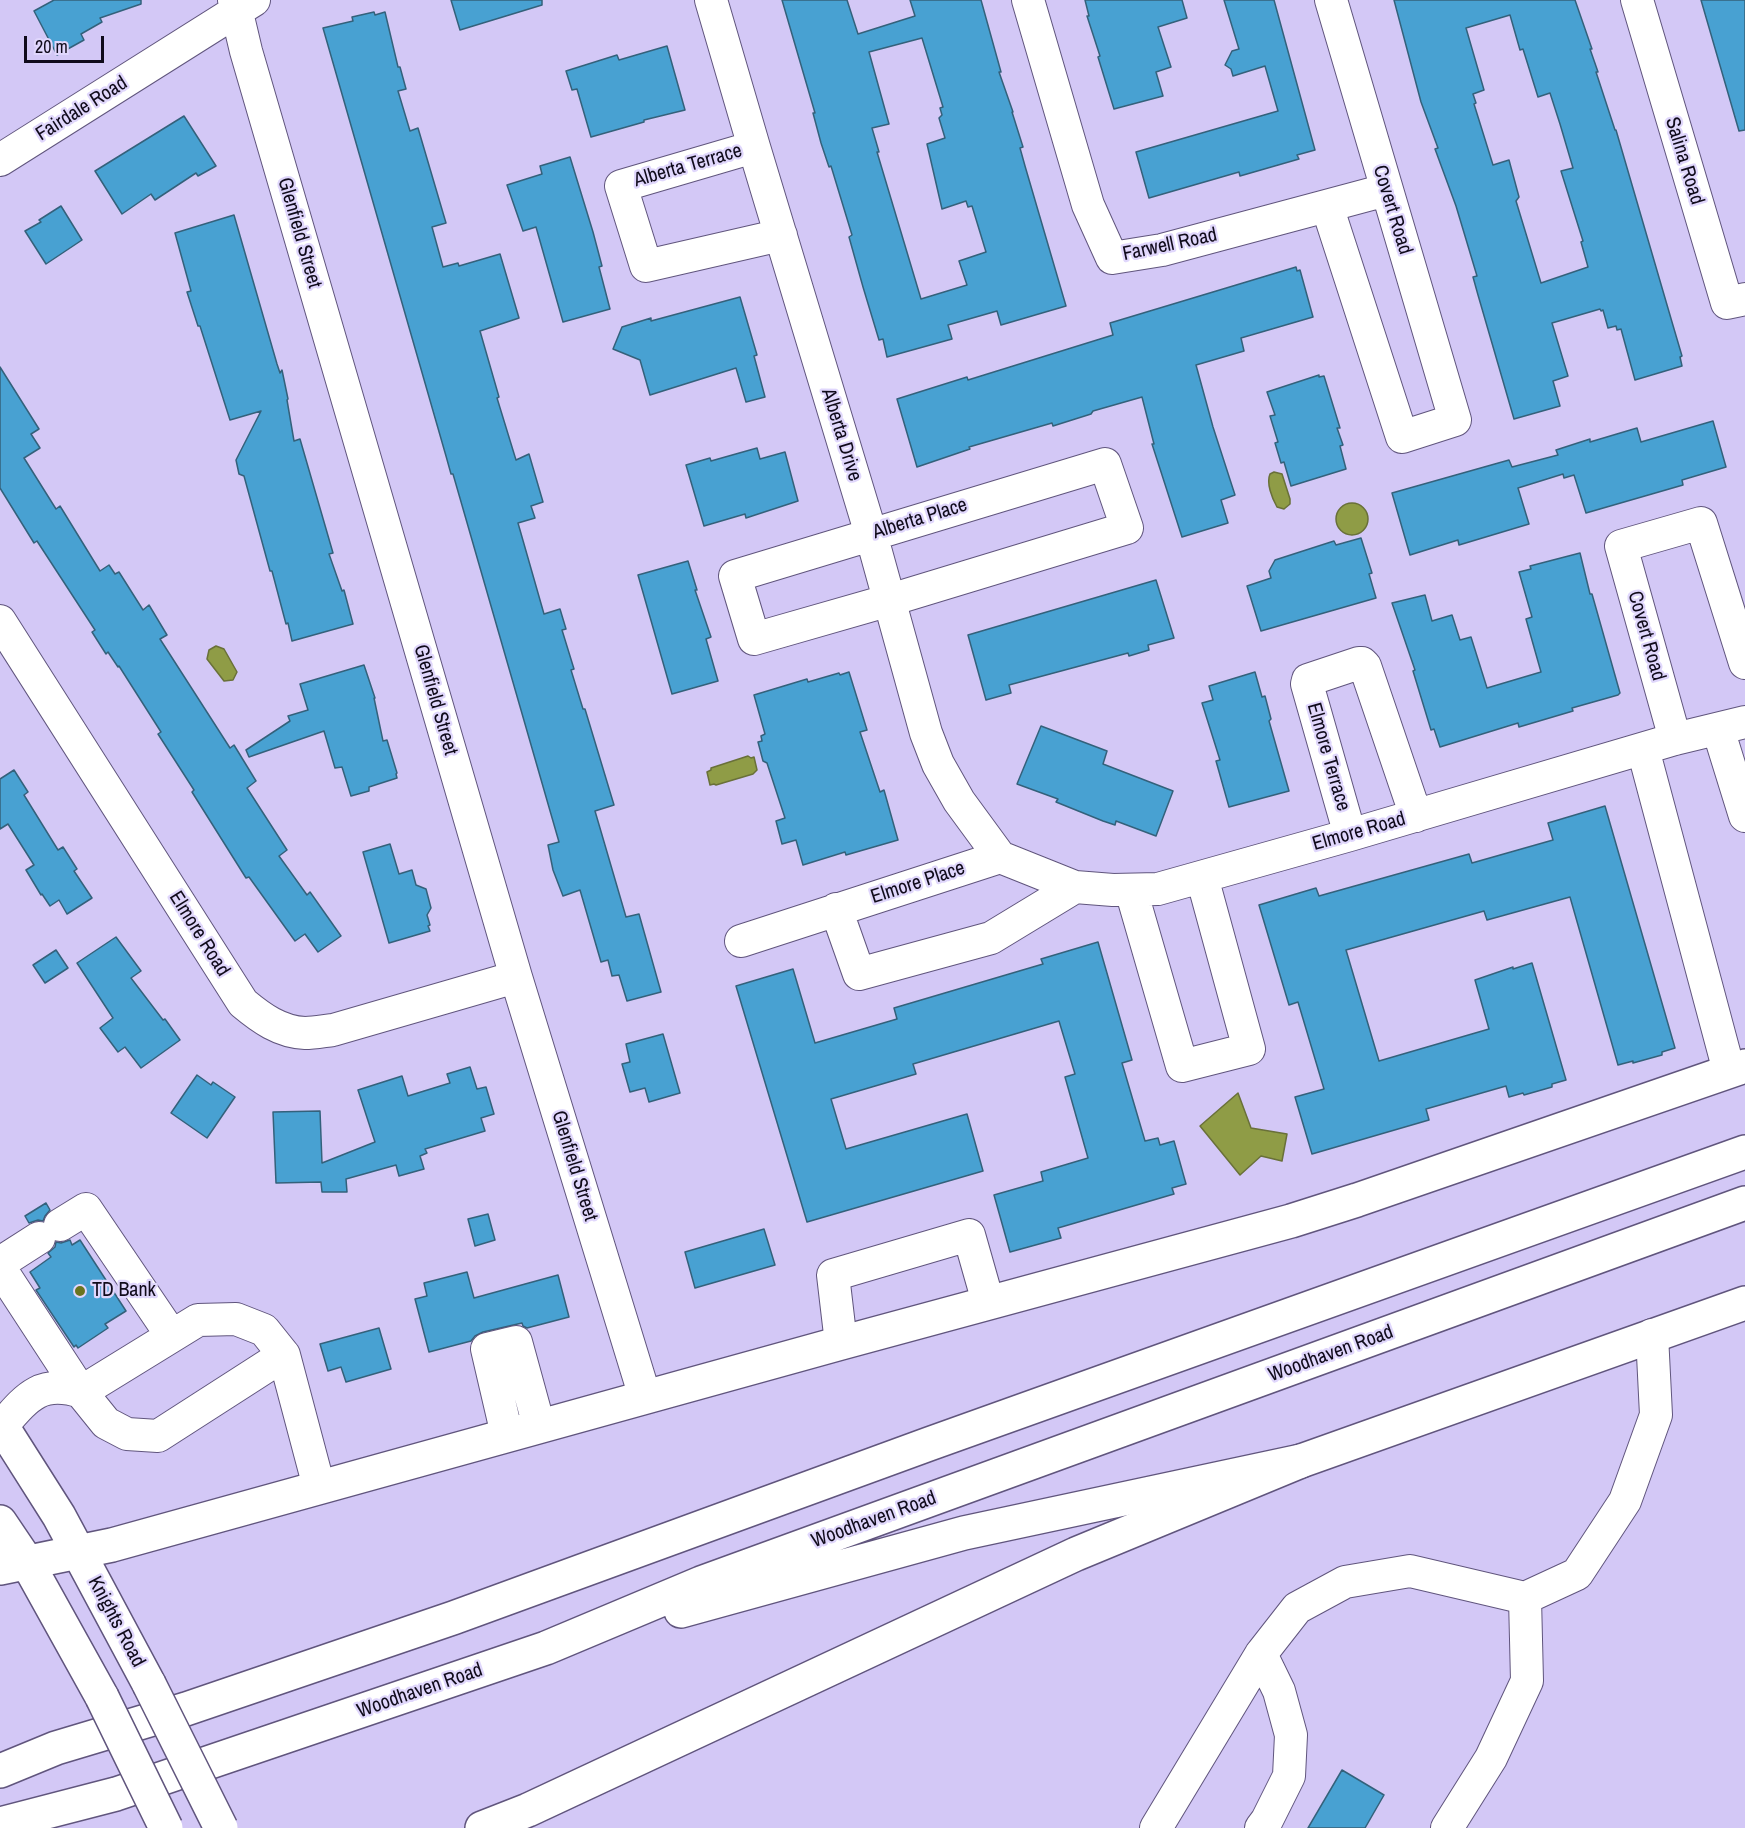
<!DOCTYPE html>
<html>
<head>
<meta charset="utf-8">
<style>
	body { margin:0 }
	#map { position:relative; width:1745px; height:1828px; overflow:hidden; background:#d3c8f6; font-family:"Archivo Narrow",sans-serif }
	canvas { display:block }
	.scale { position:absolute; left:24px; top:36px; width:80px; height:27px; box-sizing:border-box; border:3px solid #100b1b; border-top:0; padding-left:8px; font-size:18px; line-height:21px; white-space:nowrap; color:#100b1b; -webkit-text-stroke:4px #e0d7fc; paint-order:stroke }
</style>
</head>
<body>
<div id="map">
<canvas width="1745" height="1828"></canvas>
<div class="scale">20 m</div>
</div>
<script>
const c = document.querySelector('canvas').getContext('2d');
c.lineJoin = 'round';
function fillPath(path, color) {
  c.fillStyle = color;
  c.fill(path, 'evenodd');
}
function trace(path, color, width, dash) {
  c.strokeStyle = color;
  c.lineWidth = width;
  c.lineCap = dash ? 'butt' : 'round';
  c.setLineDash(dash || []);
  c.stroke(path);
}
function label(font, color, halo, rows, align = 'center') {
  c.font = font + ' "Archivo Narrow",sans-serif';
  c.lineWidth = 4.5;
  c.setLineDash([]);
  c.textBaseline = 'middle';
  c.strokeStyle = halo;
  c.fillStyle = color;
  for (const [text, x, y, turn = 0] of rows) {
    c.save();
    c.translate(x, y);
    c.rotate((+turn || 0) * Math.PI / 180);
    c.textAlign = isNaN(turn) ? turn : align;
    if (halo) c.strokeText(text, 0, 0);
    c.fillText(text, 0, 0);
    c.restore();
  }
}
const water = new Path2D(`
	M 1274,472 L 1282,474 L 1290,499 L 1290,504 L 1284,509 L 1277,507 C 1272,498 1266,483 1270,474 Z
	M1336 519a16 16 0 1 1 32 0a16 16 0 1 1-32 0Z
	M 216,646 L 224,649 L 237,672 L 233,680 L 224,681 L 207,659 L 209,650 Z
	M 748,756 L 751,758 L 754,757 L 757,770 L 753,774 L 716,785 L 714,784 L 710,785 L 707,772 L 711,770 L 711,768 Z
	M 1238,1093 L 1251,1128 L 1287,1134 L 1282,1161 L 1261,1156 L 1240,1175 L 1200,1126 Z`);
const building = new Path2D(`
	M 54,0 L 141,0 L 141,4 L 100,18 L 102,22 L 81,34 L 84,40 L 57,55 L 34,11 Z
	M 451,0 L 542,0 L 542,5 L 460,30 Z
	M 782,0 L 847,0 L 858,34 L 915,16 L 910,0 L 981,0 L 1001,72 L 999,72 L 1013,112 L 1012,112 L 1023,147 L 1020,148 L 1025,166 L 1066,306 L 1001,325 L 997,311 L 948,325 L 952,339 L 887,357 L 883,339 L 879,340 L 863,287 L 849,237 L 852,235 L 831,166 L 829,167 L 821,143 L 813,113 L 815,113 ZM 922,38 L 943,107 L 940,108 L 942,115 L 939,118 L 945,138 L 927,144 L 942,209 L 966,201 L 968,207 L 972,206 L 986,252 L 959,261 L 967,285 L 921,299 L 877,152 L 879,152 L 872,128 L 889,124 L 869,52 Z
	M 1085,0 L 1182,0 L 1187,18 L 1158,27 L 1171,67 L 1156,72 L 1163,96 L 1114,109 L 1098,57 L 1100,56 L 1087,16 L 1089,16 Z
	M 1224,0 L 1274,0 L 1315,150 L 1297,155 L 1299,159 L 1240,176 L 1239,172 L 1149,198 L 1136,152 L 1278,111 L 1265,66 L 1233,76 L 1231,69 L 1225,65 L 1232,51 L 1239,49 Z
	M 1394,0 L 1575,0 L 1592,49 L 1590,49 L 1598,72 L 1596,72 L 1615,130 L 1616,130 L 1672,322 L 1682,356 L 1680,357 L 1682,366 L 1635,380 L 1621,329 L 1617,330 L 1616,326 L 1608,328 L 1603,310 L 1601,311 L 1600,309 L 1552,323 L 1568,376 L 1553,381 L 1560,406 L 1514,419 L 1478,295 L 1473,277 L 1477,276 L 1456,206 L 1435,149 L 1438,148 L 1421,102 ZM 1510,15 L 1520,50 L 1523,49 L 1538,97 L 1550,93 L 1560,124 L 1573,168 L 1561,171 L 1583,241 L 1581,242 L 1588,267 L 1541,283 L 1516,201 L 1519,197 L 1509,160 L 1493,165 L 1474,104 L 1476,103 L 1473,94 L 1484,90 L 1466,28 Z
	M 1701,0 L 1745,0 L 1745,130 L 1739,131 Z
	M 374,12 L 375,15 L 385,12 L 398,67 L 400,67 L 406,89 L 398,91 L 410,131 L 418,128 L 446,223 L 432,227 L 443,267 L 458,263 L 459,266 L 500,254 L 519,318 L 480,331 L 499,397 L 497,398 L 516,460 L 529,454 L 543,502 L 531,506 L 535,518 L 518,523 L 544,614 L 560,609 L 566,629 L 562,630 L 574,669 L 571,670 L 583,709 L 585,709 L 614,805 L 595,811 L 626,917 L 639,914 L 661,992 L 627,1001 L 619,975 L 612,976 L 608,960 L 601,962 L 580,890 L 563,896 L 553,870 L 548,845 L 559,842 L 453,474 L 451,474 L 446,456 L 323,28 L 353,21 L 352,17 Z
	M 667,46 L 685,110 L 644,120 L 644,122 L 591,137 L 577,89 L 572,90 L 566,71 L 617,55 L 619,60 Z
	M 184,116 L 216,166 L 198,176 L 196,173 L 155,200 L 151,194 L 122,214 L 95,171 Z
	M 570,157 L 593,232 L 602,266 L 599,267 L 610,309 L 563,322 L 536,227 L 523,231 L 507,185 L 542,174 L 540,166 Z
	M 61,206 L 82,240 L 46,264 L 25,231 L 41,222 L 39,220 Z
	M 234,215 L 277,364 L 280,373 L 282,370 L 288,399 L 287,400 L 294,441 L 300,439 L 333,553 L 329,554 L 342,591 L 344,590 L 353,624 L 292,641 L 288,623 L 286,624 L 272,571 L 270,571 L 244,476 L 239,474 L 236,460 L 261,411 L 230,420 L 200,326 L 198,326 L 187,292 L 191,291 L 175,233 Z
	M 1296,267 L 1297,271 L 1300,270 L 1313,317 L 1241,338 L 1244,351 L 1196,365 L 1213,427 L 1235,495 L 1221,500 L 1228,523 L 1182,537 L 1152,444 L 1154,444 L 1142,397 L 1093,411 L 1091,414 L 1053,426 L 1052,423 L 969,447 L 970,449 L 917,467 L 897,399 L 967,377 L 968,380 L 1113,335 L 1110,323 Z
	M 740,297 L 757,355 L 754,356 L 765,397 L 746,402 L 736,368 L 650,395 L 640,360 L 613,349 L 622,327 L 651,318 L 651,321 Z
	M 0,367 L 39,429 L 31,434 L 40,448 L 24,458 L 56,509 L 60,506 L 100,571 L 109,565 L 115,574 L 119,572 L 143,610 L 149,605 L 167,635 L 160,639 L 230,748 L 234,745 L 256,781 L 247,788 L 287,850 L 279,856 L 307,895 L 310,892 L 341,936 L 318,952 L 305,934 L 295,941 L 249,877 L 246,878 L 192,792 L 194,790 L 158,734 L 161,732 L 119,666 L 118,667 L 108,652 L 106,654 L 92,632 L 95,630 L 37,541 L 34,543 L 0,488 Z
	M 1319,375 L 1319,377 L 1324,376 L 1340,428 L 1337,428 L 1343,445 L 1340,446 L 1346,469 L 1291,486 L 1284,462 L 1281,463 L 1275,443 L 1278,442 L 1270,416 L 1275,415 L 1267,392 Z
	M 1713,421 L 1726,467 L 1682,480 L 1683,485 L 1586,513 L 1574,475 L 1564,478 L 1563,474 L 1518,488 L 1529,524 L 1459,545 L 1458,540 L 1410,555 L 1392,493 L 1509,460 L 1512,467 L 1558,455 L 1556,450 L 1590,439 L 1590,442 L 1637,428 L 1641,442 Z
	M 757,448 L 760,459 L 785,452 L 798,501 L 746,518 L 745,514 L 704,526 L 686,465 L 710,458 L 711,461 Z
	M 1361,538 L 1372,573 L 1369,574 L 1376,598 L 1261,631 L 1247,586 L 1271,578 L 1269,571 L 1275,560 L 1334,541 L 1336,545 Z
	M 1580,553 L 1590,594 L 1592,594 L 1620,693 L 1618,695 L 1572,708 L 1573,711 L 1519,727 L 1518,723 L 1440,747 L 1434,729 L 1431,730 L 1413,671 L 1415,670 L 1392,603 L 1425,595 L 1432,621 L 1452,615 L 1460,640 L 1471,637 L 1487,688 L 1541,672 L 1526,619 L 1532,617 L 1519,572 L 1531,569 L 1530,566 Z
	M 688,561 L 697,590 L 695,590 L 711,637 L 706,639 L 718,681 L 672,694 L 638,575 Z
	M 1156,580 L 1174,638 L 1148,645 L 1149,650 L 1129,656 L 1128,653 L 1009,685 L 1011,693 L 986,700 L 968,635 Z
	M 364,665 L 375,698 L 374,698 L 383,741 L 387,740 L 397,773 L 396,774 L 397,778 L 369,787 L 369,791 L 351,796 L 342,767 L 335,768 L 324,731 L 249,757 L 246,750 L 290,721 L 288,716 L 308,710 L 300,684 Z
	M 849,672 L 867,730 L 860,732 L 880,792 L 884,790 L 898,840 L 846,855 L 845,852 L 803,865 L 796,840 L 782,844 L 776,821 L 785,818 L 767,763 L 763,761 L 758,742 L 762,741 L 761,736 L 765,734 L 754,695 L 807,679 L 808,682 L 839,673 L 840,675 Z
	M 1255,672 L 1262,697 L 1265,696 L 1271,719 L 1269,721 L 1289,791 L 1229,807 L 1216,761 L 1220,760 L 1202,703 L 1213,700 L 1209,686 Z
	M 1041,726 L 1107,751 L 1103,764 L 1173,791 L 1156,836 L 1116,821 L 1115,825 L 1103,821 L 1056,802 L 1058,799 L 1017,784 Z
	M 14,770 L 28,792 L 24,795 L 58,850 L 63,847 L 77,869 L 74,871 L 92,898 L 67,914 L 59,900 L 50,906 L 42,894 L 41,895 L 26,870 L 34,865 L 8,824 L 0,829 L 0,779 Z
	M 1605,806 L 1675,1048 L 1662,1052 L 1662,1055 L 1633,1063 L 1633,1061 L 1618,1065 L 1570,897 L 1487,920 L 1484,911 L 1346,950 L 1379,1061 L 1489,1029 L 1475,980 L 1513,967 L 1513,969 L 1532,963 L 1566,1080 L 1552,1084 L 1552,1087 L 1524,1095 L 1523,1093 L 1509,1097 L 1506,1086 L 1426,1109 L 1429,1120 L 1312,1154 L 1295,1097 L 1324,1089 L 1298,1002 L 1289,1005 L 1259,905 L 1316,888 L 1319,896 L 1469,854 L 1472,863 L 1553,840 L 1548,823 Z
	M 390,844 L 399,874 L 412,870 L 416,885 L 426,889 L 431,908 L 427,915 L 430,925 L 428,926 L 430,931 L 389,943 L 363,852 Z
	M 116,937 L 141,971 L 131,978 L 163,1020 L 165,1019 L 180,1040 L 141,1068 L 125,1047 L 118,1052 L 100,1028 L 113,1018 L 77,963 Z
	M 1098,942 L 1132,1060 L 1122,1063 L 1145,1141 L 1158,1138 L 1160,1145 L 1174,1141 L 1186,1184 L 1172,1188 L 1174,1194 L 1058,1228 L 1061,1238 L 1010,1252 L 994,1195 L 1043,1181 L 1041,1172 L 1088,1158 L 1065,1077 L 1075,1074 L 1059,1021 L 913,1064 L 916,1074 L 831,1099 L 846,1149 L 967,1114 L 983,1171 L 807,1222 L 736,986 L 793,969 L 815,1043 L 897,1019 L 894,1008 L 1043,964 L 1041,959 Z
	M 56,950 L 68,968 L 45,983 L 33,965 Z
	M 663,1034 L 680,1093 L 649,1102 L 645,1088 L 630,1092 L 622,1064 L 630,1062 L 626,1044 Z
	M 470,1067 L 477,1089 L 486,1087 L 494,1114 L 481,1118 L 485,1131 L 425,1149 L 427,1153 L 420,1156 L 424,1169 L 399,1176 L 396,1165 L 346,1179 L 347,1192 L 322,1192 L 321,1182 L 276,1183 L 273,1112 L 320,1111 L 322,1163 L 375,1142 L 358,1090 L 402,1076 L 408,1096 L 450,1083 L 447,1074 Z
	M 197,1075 L 211,1085 L 213,1082 L 235,1097 L 207,1138 L 171,1113 Z
	M 46,1203 L 50,1210 L 45,1216 L 43,1221 L 38,1220 L 29,1223 L 25,1216 Z
	M 488,1214 L 495,1240 L 475,1246 L 468,1219 Z
	M 764,1229 L 775,1265 L 695,1288 L 685,1252 Z
	M 70,1240 L 72,1245 L 80,1240 L 126,1311 L 105,1324 L 108,1328 L 78,1348 L 76,1345 L 74,1347 L 36,1290 L 40,1288 L 30,1272 L 51,1257 L 48,1253 L 55,1247 L 56,1242 L 61,1243 Z
	M 467,1272 L 474,1298 L 558,1275 L 569,1317 L 527,1328 L 523,1326 L 522,1323 L 483,1332 L 475,1336 L 471,1341 L 429,1352 L 415,1299 L 427,1296 L 424,1283 Z
	M 379,1328 L 391,1369 L 346,1382 L 341,1367 L 328,1371 L 320,1344 Z
	M 1342,1770 L 1384,1795 L 1365,1828 L 1308,1828 Z`);
const minor = new Path2D(`
	M 234,0 L 246,51 L 516,977 L 645,1397
	M 711,0 L 754,147 L 871,534 L 926,733 L 938,764 L 959,801 L 1000,857
	M 1028,0 L 1088,205 L 1112,258 L 1162,250 L 1386,190
	M 1637,0 L 1727,303 L 1745,299
	M 754,147 L 621,186 L 646,266 L 781,235
	M 0,160 L 254,0
	M 1327,206 L 1402,437 L 1455,420 L 1331,0
	M 1105,464 L 1127,528 L 890,600 L 754,639 L 735,576 Z
	M 0,621 L 243,1003 C 261,1018 280,1032 305,1033 C 314,1033 324,1031 333,1030 L 516,977
	M 1718,729 L 1745,816
	M 1675,739 L 1621,546 L 1701,523 L 1745,663
	M 1643,749 L 1729,1071
	M 1350,835 L 1307,684 L 1308,680 L 1359,663 L 1362,663 L 1365,666 L 1416,816
	M 1000,857 L 1075,887 L 1113,890 L 1158,889 L 1350,835 L 1675,739 L 1745,722
	M 1131,890 L 1182,1066 L 1249,1049 L 1202,877
	M 836,909 L 859,974 L 991,938 L 1075,887
	M 741,941 L 1000,857
	M 60,1225 L 86,1209 L 172,1336
	M 0,1263 L 39,1238
	M 0,1268 L 81,1392 L 106,1423 L 127,1434 L 158,1436 L 284,1355
	M 841,1343 L 833,1275 L 969,1235 L 988,1302
	M 2,1426 C 27,1397 41,1379 81,1392 L 198,1320 L 236,1319 L 264,1330 L 284,1355 L 319,1487
	M 507,1435 L 487,1349 L 516,1342 L 539,1426
	M 1261,1654 L 1279,1691 L 1291,1735 L 1289,1776 L 1267,1820 L 1261,1828
	M 1156,1828 L 1261,1654 L 1297,1608 L 1345,1582 L 1410,1571 L 1525,1598 L 1577,1574 L 1625,1501 L 1656,1415 L 1652,1335
	M 1447,1828 L 1491,1758 L 1527,1681 L 1525,1598`);
const major = new Path2D(`
	M 0,1423 L 59,1516 L 149,1684
	M 0,1522 L 27,1562 L 102,1697
	M 0,1568 L 112,1545 L 841,1343 L 1291,1221 L 1357,1200 L 1745,1066
	M 482,1828 L 528,1810 L 1076,1554 L 1301,1461 L 1745,1303`);
const highway = new Path2D(`
	M 681,1611 L 964,1533 L 1301,1461
	M 0,1771 L 56,1748 L 186,1709 L 453,1618 L 929,1444 L 1745,1152
	M 0,1824 L 116,1794 L 546,1648 L 701,1583 L 1745,1203`);
const majorBridge = new Path2D(`
	M 149,1684 L 221,1828
	M 102,1697 L 166,1828`);
const markers = [
	[80,1291,6,"#6a741f"]
];
const streetNames = [
	["Fairdale Road",82,109,-32],
	["Salina Road",1684,161,73],
	["Alberta Terrace",688,166,-16],
	["Covert Road",1392,210,73],
	["Glenfield Street",299,233,74],
	["Farwell Road",1170,245,-12],
	["Alberta Drive",841,435,73],
	["Alberta Place",920,519,-17],
	["Covert Road",1646,636,74],
	["Glenfield Street",435,700,74],
	["Elmore Terrace",1328,757,74],
	["Elmore Road",1359,832,-16],
	["Elmore Place",918,883,-18],
	["Elmore Road",199,934,58],
	["Glenfield Street",574,1166,73],
	["Woodhaven Road",1331,1354,-20],
	["Woodhaven Road",874,1520,-20],
	["Knights Road",116,1622,62],
	["Woodhaven Road",420,1691,-19]
];
const poiNames = [
	["TD Bank",92,1291]
];
fillPath(water, '#8f9c46');
trace(water, '#697039', 1.5);
fillPath(building, '#48a1d2');
trace(building, '#34617b', 1.5);
trace(minor, '#60557d', 34);
trace(major, '#60557d', 36);
trace(highway, '#60557d', 36);
trace(minor, '#fff', 32);
trace(major, '#fff', 33);
trace(highway, '#fff', 33);
trace(majorBridge, '#60557d', 36, []);
trace(majorBridge, '#fff', 33);
for (const [x, y, r, color] of markers) {
  const dot = new Path2D();
  dot.arc(x, y, r, 0, 2 * Math.PI);
  c.fillStyle = color;
  c.fill(dot);
  trace(dot, '#e0d7fc', 2);
}
label('20px', '#100b1b', '#e0d7fc', streetNames);
label('20px', '#100b1b', '#e0d7fc', poiNames, 'left');
</script>
</body>
</html>
